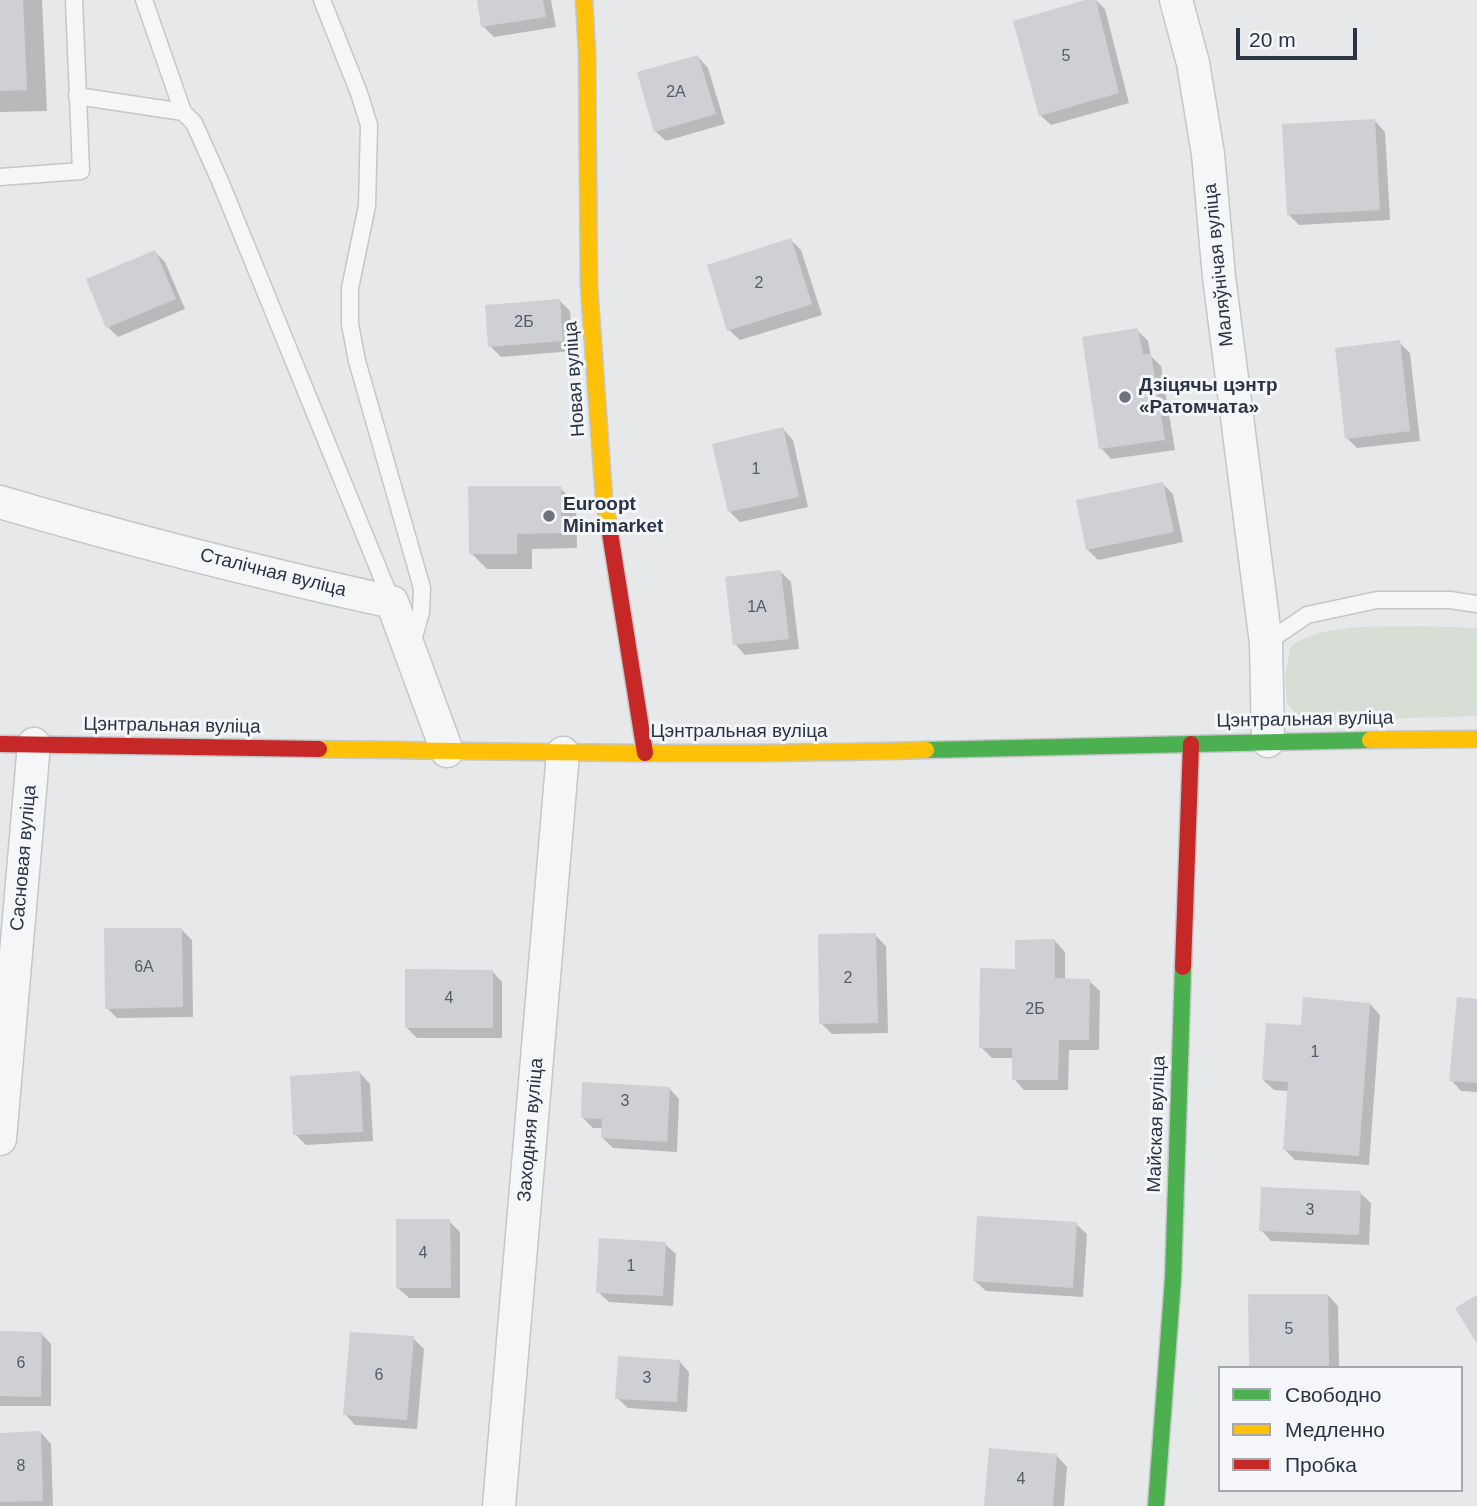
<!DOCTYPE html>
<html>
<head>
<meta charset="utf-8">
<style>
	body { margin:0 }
	#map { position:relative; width:1477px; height:1506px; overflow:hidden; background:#e6e8ea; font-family:Arial,sans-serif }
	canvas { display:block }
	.legend { position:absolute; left:1218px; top:1366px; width:245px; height:126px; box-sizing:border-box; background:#f4f6f9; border:2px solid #a4a8b1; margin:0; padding:9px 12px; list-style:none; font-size:21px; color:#2b3445 }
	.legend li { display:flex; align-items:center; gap:14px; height:35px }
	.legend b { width:35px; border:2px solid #a4a8b1 }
	.scale { position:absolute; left:1236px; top:28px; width:121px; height:32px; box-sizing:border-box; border:4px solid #2b3445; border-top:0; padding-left:9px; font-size:21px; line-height:24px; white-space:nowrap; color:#2b3445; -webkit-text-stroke:5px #f4f6f9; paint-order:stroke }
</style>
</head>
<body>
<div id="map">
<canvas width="1477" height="1506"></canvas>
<ul class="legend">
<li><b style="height:9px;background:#4caf50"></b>Свободно</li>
<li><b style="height:9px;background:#ffc107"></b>Медленно</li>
<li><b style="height:9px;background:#c62828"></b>Пробка</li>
</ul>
<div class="scale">20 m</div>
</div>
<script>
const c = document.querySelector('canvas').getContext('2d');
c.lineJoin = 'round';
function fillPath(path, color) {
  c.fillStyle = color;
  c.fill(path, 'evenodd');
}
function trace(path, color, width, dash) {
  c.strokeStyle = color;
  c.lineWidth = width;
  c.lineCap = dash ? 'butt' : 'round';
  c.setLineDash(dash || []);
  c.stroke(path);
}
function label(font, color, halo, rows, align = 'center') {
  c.font = font + ' Arial,sans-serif';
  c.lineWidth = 6;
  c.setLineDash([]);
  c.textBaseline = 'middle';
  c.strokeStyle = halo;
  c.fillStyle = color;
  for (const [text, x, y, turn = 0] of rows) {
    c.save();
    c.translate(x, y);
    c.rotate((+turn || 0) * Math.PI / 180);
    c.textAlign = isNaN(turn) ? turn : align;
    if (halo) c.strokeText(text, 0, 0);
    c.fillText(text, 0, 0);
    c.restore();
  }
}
const green = new Path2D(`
	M 1419,626 L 1477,628 L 1477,716 L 1314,721 L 1298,715 L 1287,704 L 1285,676 L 1291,646 C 1322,623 1382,627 1419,626 Z`);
const shadow = new Path2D(`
	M 0,0 L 42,0 L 47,111 L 0,112 Z
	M 479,0 L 551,0 L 556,27 L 494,37 L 483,26 Z
	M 1091,0 L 1096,0 L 1105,9 L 1129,103 L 1051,125 L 1040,115 Z
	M 698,57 L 708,68 L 725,124 L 666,141 L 655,131 Z
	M 1375,121 L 1385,132 L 1390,220 L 1299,225 L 1288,214 Z
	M 791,240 L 801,250 L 822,315 L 740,340 L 729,330 Z
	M 155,252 L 165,262 L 185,309 L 118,337 L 108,327 Z
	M 559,300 L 570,311 L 573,351 L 501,357 L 490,346 Z
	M 1137,330 L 1148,341 L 1151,356 L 1161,366 L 1175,450 L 1111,459 L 1101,448 Z
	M 1399,342 L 1410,353 L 1420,441 L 1357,448 L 1347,438 Z
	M 783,429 L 793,440 L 808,507 L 740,522 L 730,512 Z
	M 1163,484 L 1173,494 L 1183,542 L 1098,560 L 1087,549 Z
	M 560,488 L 576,503 L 577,548 L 532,549 L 532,569 L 487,569 L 471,553 Z
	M 781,572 L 791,582 L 799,649 L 745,655 L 735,644 Z
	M 181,929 L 192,940 L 193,1017 L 117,1018 L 107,1008 Z
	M 875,935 L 886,946 L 888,1033 L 832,1034 L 821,1023 Z
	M 1055,941 L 1065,952 L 1065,980 L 1089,981 L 1100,991 L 1099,1050 L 1069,1050 L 1068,1090 L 1024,1090 L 1014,1079 L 1014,1058 L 992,1058 L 981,1047 Z
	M 492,971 L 502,982 L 502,1038 L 417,1038 L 407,1028 Z
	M 1477,1001 L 1477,1092 L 1461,1091 L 1451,1080 Z
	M 1370,1004 L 1380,1015 L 1369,1165 L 1295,1160 L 1285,1150 L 1289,1091 L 1274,1090 L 1263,1080 L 1303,1027 Z
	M 360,1073 L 370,1084 L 373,1141 L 306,1145 L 295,1134 Z
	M 669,1088 L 679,1099 L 677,1152 L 613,1148 L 603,1138 L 603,1128 L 593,1128 L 582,1117 Z
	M 1360,1193 L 1371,1203 L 1369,1245 L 1271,1241 L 1261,1230 Z
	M 449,1221 L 460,1232 L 460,1298 L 409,1298 L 398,1288 Z
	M 1076,1224 L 1087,1234 L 1083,1297 L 986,1291 L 975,1281 Z
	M 665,1244 L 676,1254 L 673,1306 L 609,1302 L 598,1292 Z
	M 1328,1295 L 1338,1306 L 1339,1368 L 1250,1366 Z
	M 0,1333 L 41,1333 L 51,1344 L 51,1406 L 0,1406 Z
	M 413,1338 L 424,1349 L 417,1429 L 355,1425 L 345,1414 Z
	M 679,1361 L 689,1372 L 687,1412 L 628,1408 L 617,1398 Z
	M 41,1433 L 51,1444 L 53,1506 L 0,1506 L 0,1434 Z
	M 1057,1456 L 1067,1467 L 1064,1506 L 986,1506 Z`);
const building = new Path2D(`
	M 0,0 L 23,0 L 27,90 L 0,91 Z
	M 477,0 L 543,0 L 546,17 L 481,27 Z
	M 1085,0 L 1096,0 L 1119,93 L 1039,116 L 1013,21 Z
	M 698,55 L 716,114 L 654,132 L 637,72 Z
	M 1375,119 L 1380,210 L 1287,215 L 1282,124 Z
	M 791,238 L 812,304 L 727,331 L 707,265 Z
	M 155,250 L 176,299 L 106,328 L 86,279 Z
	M 560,299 L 563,341 L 488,347 L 485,305 Z
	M 1138,328 L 1143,354 L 1151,354 L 1165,440 L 1099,449 L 1082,337 Z
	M 1400,340 L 1410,431 L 1345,439 L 1335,348 Z
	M 783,427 L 799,497 L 728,512 L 712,444 Z
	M 1163,482 L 1174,532 L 1086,550 L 1076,500 Z
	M 468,486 L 561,486 L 561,533 L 517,534 L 517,554 L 469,554 Z
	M 781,570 L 789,639 L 733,645 L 725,577 Z
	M 104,928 L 182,928 L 183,1007 L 105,1009 Z
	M 876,933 L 878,1023 L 819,1024 L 818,934 Z
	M 1055,939 L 1055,978 L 1090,979 L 1089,1040 L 1059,1040 L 1058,1080 L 1012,1080 L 1012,1048 L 979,1048 L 980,968 L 1015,969 L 1015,940 Z
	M 405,969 L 493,970 L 493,1028 L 405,1028 Z
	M 1303,997 L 1370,1003 L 1359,1156 L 1283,1150 L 1288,1082 L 1262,1080 L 1266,1023 L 1301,1025 Z
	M 1457,997 L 1477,999 L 1477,1083 L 1449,1081 Z
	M 360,1071 L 363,1132 L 293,1135 L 290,1076 Z
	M 582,1082 L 670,1087 L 667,1142 L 601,1138 L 602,1119 L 581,1118 Z
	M 1261,1187 L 1361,1191 L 1359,1235 L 1259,1231 Z
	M 977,1216 L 1077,1222 L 1073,1288 L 973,1281 Z
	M 396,1219 L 450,1219 L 451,1288 L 396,1288 Z
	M 599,1238 L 666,1242 L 663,1296 L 596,1293 Z
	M 1248,1294 L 1328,1294 L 1329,1366 L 1249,1367 Z
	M 1477,1295 L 1477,1344 L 1455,1308 Z
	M 0,1331 L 42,1332 L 41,1397 L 0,1396 Z
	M 350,1332 L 414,1336 L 407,1420 L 343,1415 Z
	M 618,1356 L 680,1360 L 677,1402 L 615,1399 Z
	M 41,1431 L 43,1501 L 0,1502 L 0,1433 Z
	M 989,1448 L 1057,1454 L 1053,1506 L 984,1506 Z`);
const lane = new Path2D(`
	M 144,0 L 183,112
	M 322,0 L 359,93 L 369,125 L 367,206 L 350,288 L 350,324 L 357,361 L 422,588 L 421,612 L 412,644
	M 77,96 L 183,112 L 194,123 L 220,181 L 392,602
	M 0,177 L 81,171 L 74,0
	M 1266,643 L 1307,615 L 1377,600 L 1450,600 L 1477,604`);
const street = new Path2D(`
	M 1176,0 L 1193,63 L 1208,154 L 1219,277 L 1266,643 L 1268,741
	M 0,502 C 129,540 261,573 392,602 L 447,751
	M 0,1139 L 34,744
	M 499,1506 L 563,753`);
const fast = new Path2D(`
	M 926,750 L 1370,740
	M 1156,1506 L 1173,1279 L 1183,967`);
const slow = new Path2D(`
	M 584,0 L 587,52 L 589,286 L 604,499 L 610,533
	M 1370,740 L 1477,739
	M 319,749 C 521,752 724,756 926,750`);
const jam = new Path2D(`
	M 610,533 L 645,753
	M 0,744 L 319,749
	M 1183,967 L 1191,744`);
const markers = [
	[1125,397,7,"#6c737f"],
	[549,516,7,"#6c737f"]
];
const numberNames = [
	["5",1066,57],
	["2А",676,93],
	["2",759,284],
	["2Б",524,323],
	["1",756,470],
	["1А",757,608],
	["6А",144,968],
	["2",848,979],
	["4",449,999],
	["2Б",1035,1010],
	["1",1315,1053],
	["3",625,1102],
	["3",1310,1211],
	["4",423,1254],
	["1",631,1267],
	["5",1289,1330],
	["6",21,1364],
	["6",379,1376],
	["3",647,1379],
	["8",21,1467],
	["4",1021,1480]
];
const streetNames = [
	["Маляўнічая вуліца",1219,265,-96],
	["Новая вуліца",575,379,-94],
	["Сталічная вуліца",273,573,14],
	["Цэнтральная вуліца",1305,720,-1],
	["Цэнтральная вуліца",172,726,1],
	["Цэнтральная вуліца",739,732],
	["Сасновая вуліца",24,858,-85],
	["Майская вуліца",1157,1124,-88],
	["Заходняя вуліца",531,1130,-85]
];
const poiNames = [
	["Дзіцячы цэнтр",1139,386],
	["«Ратомчата»",1139,408],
	["Euroopt",563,505],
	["Minimarket",563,527]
];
fillPath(green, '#d6ded6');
fillPath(shadow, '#0003');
fillPath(building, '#ced0d3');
trace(lane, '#c4c6c8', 19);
trace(street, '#c4c6c8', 35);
trace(fast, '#c4c6c8', 19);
trace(slow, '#c4c6c8', 19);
trace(jam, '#c4c6c8', 19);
trace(lane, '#f5f6f7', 16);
trace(street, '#f5f6f7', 32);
trace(fast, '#4caf50', 16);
trace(slow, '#ffc107', 16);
trace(jam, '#c62828', 16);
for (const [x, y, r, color] of markers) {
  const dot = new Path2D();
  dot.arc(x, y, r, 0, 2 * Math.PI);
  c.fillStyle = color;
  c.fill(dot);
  trace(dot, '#f4f6f9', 2.5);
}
label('16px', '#545c69', null, numberNames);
label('19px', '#2b3445', '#f4f6f9', streetNames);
label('bold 19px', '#2b3445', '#f4f6f9', poiNames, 'left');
</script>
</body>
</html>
